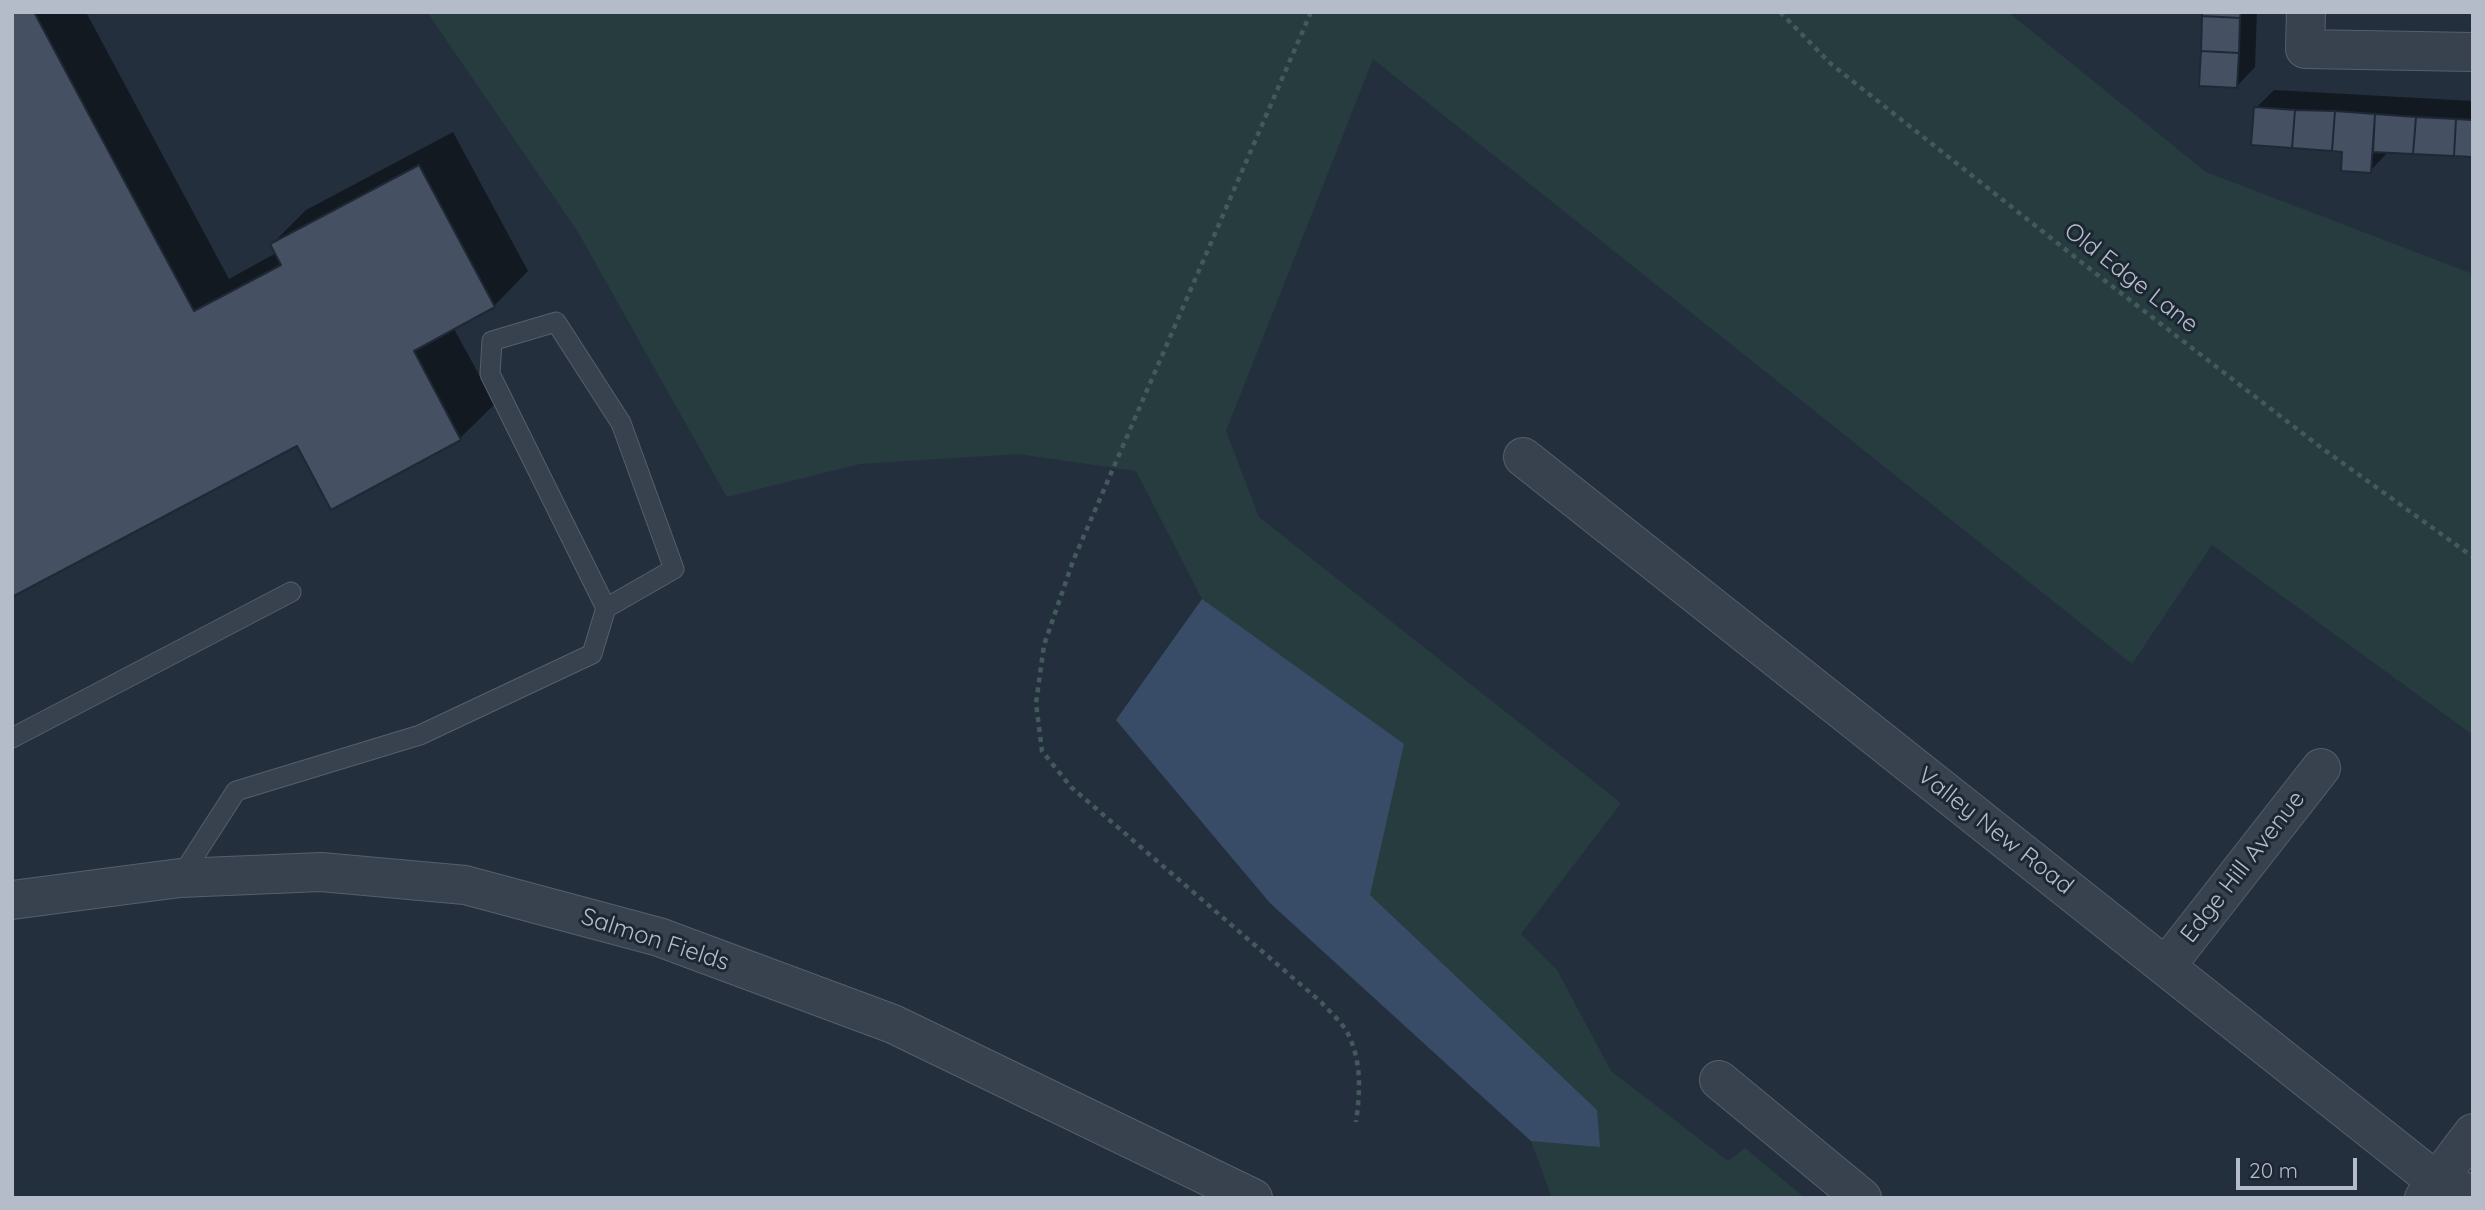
<!DOCTYPE html>
<html>
<head>
<meta charset="utf-8">
<style>
	body { margin:0 }
	#map { position:relative; width:2485px; height:1210px; overflow:hidden; background:#242f3e; font-family:Quicksand,sans-serif }
	canvas { display:block }
	.frame { position:absolute; inset:0; border:14px solid #b4bcc9; pointer-events:none }
	.scale { position:absolute; left:2236px; top:1158px; width:121px; height:32px; box-sizing:border-box; border:4px solid #b4bcc9; border-top:0; padding-left:9px; font-size:21px; line-height:24px; white-space:nowrap; color:#b4bcc9; -webkit-text-stroke:5px #1d2633; paint-order:stroke }
</style>
</head>
<body>
<div id="map">
<canvas width="2485" height="1210"></canvas>
<div class="frame"></div>
<div class="scale">20 m</div>
</div>
<script>
const c = document.querySelector('canvas').getContext('2d');
c.lineJoin = 'round';
function fillPath(path, color) {
  c.fillStyle = color;
  c.fill(path, 'evenodd');
}
function trace(path, color, width, dash) {
  c.strokeStyle = color;
  c.lineWidth = width;
  c.lineCap = dash ? 'butt' : 'round';
  c.setLineDash(dash || []);
  c.stroke(path);
}
function label(font, color, halo, rows, align = 'center') {
  c.font = font + ' Quicksand,sans-serif';
  c.lineWidth = 6;
  c.setLineDash([]);
  c.textBaseline = 'middle';
  c.strokeStyle = halo;
  c.fillStyle = color;
  for (const [text, x, y, turn = 0] of rows) {
    c.save();
    c.translate(x, y);
    c.rotate((+turn || 0) * Math.PI / 180);
    c.textAlign = isNaN(turn) ? turn : align;
    if (halo) c.strokeText(text, 0, 0);
    c.fillText(text, 0, 0);
    c.restore();
  }
}
const green = new Path2D(`
	M 427,12 L 2008,12 L 2206,172 L 2473,274 L 2473,735 L 2212,545 L 2132,664 L 1373,59 L 1226,431 L 1259,517 L 1621,803 L 1521,934 L 1557,970 L 1611,1071 L 1728,1161 L 1745,1148 L 1805,1198 L 1552,1198 L 1531,1141 L 1270,903 L 1116,720 L 1202,599 L 1136,471 L 1018,454 L 860,464 L 727,497 L 578,232 Z`);
const water = new Path2D(`
	M 1202,599 L 1404,744 L 1370,895 L 1597,1110 L 1600,1147 L 1531,1141 L 1270,903 L 1116,720 Z`);
const shadow = new Path2D(`
	M 12,12 L 86,12 L 229,279 L 276,253 L 272,244 L 306,210 L 453,132 L 528,271 L 494,306 L 453,327 L 495,404 L 460,438 L 332,507 L 298,444 L 12,595 Z
	M 2204,12 L 2257,12 L 2255,67 L 2237,86 Z
	M 2274,90 L 2473,101 L 2473,155 L 2389,151 L 2370,171 L 2344,151 L 2256,108 Z`);
const building = new Path2D(`
	M 12,12 L 34,12 L 194,311 L 281,265 L 270,244 L 419,165 L 495,307 L 414,351 L 461,440 L 331,510 L 297,446 L 12,597 Z
	M 2202,12 L 2241,12 L 2240,18 L 2202,16 Z
	M 2202,16 L 2240,18 L 2239,53 L 2201,51 Z
	M 2201,51 L 2239,53 L 2237,88 L 2199,86 Z
	M 2254,107 L 2295,110 L 2292,148 L 2251,145 Z
	M 2295,110 L 2335,111 L 2332,151 L 2292,148 Z
	M 2335,111 L 2375,114 L 2371,173 L 2341,171 L 2342,152 L 2332,151 Z
	M 2375,114 L 2416,117 L 2413,154 L 2373,152 Z
	M 2416,117 L 2456,119 L 2454,156 L 2413,154 Z
	M 2456,119 L 2473,120 L 2473,157 L 2454,156 Z`);
const path = new Path2D(`
	M 1311,12 L 1073,561 L 1044,645 L 1036,703 L 1042,751 L 1071,787 L 1321,1002 C 1330,1012 1344,1024 1349,1036 C 1362,1064 1360,1093 1356,1122
	M 1780,12 L 1831,64 L 2104,280 L 2319,446 L 2473,557`);
const service = new Path2D(`
	M 12,738 L 291,592
	M 180,878 L 236,791 L 420,735 L 592,654 L 606,608 L 490,374 L 492,341 L 556,322 L 621,423 L 674,569 L 606,608`);
const minor = new Path2D(`
	M 2306,12 L 2305,49 L 2473,52
	M 1523,457 L 2436,1181 L 2473,1195
	M 12,900 L 180,878 L 321,872 L 465,885 L 659,937 L 893,1024 L 1253,1198
	M 2166,966 L 2321,768
	M 1719,1080 L 1862,1198
	M 2424,1198 L 2473,1133`);
const streetNames = [
	["Old Edge Lane",2131,278,38],
	["Valley New Road",1995,831,38],
	["Edge Hill Avenue",2243,867,-52],
	["Salmon Fields",655,940,18]
];
fillPath(green, '#263c3f');
fillPath(water, '#394c67');
fillPath(shadow, '#0007');
fillPath(building, '#455162');
trace(building, '#1f2835', 2);
trace(service, '#565f6c', 21);
trace(minor, '#565f6c', 40);
trace(path, '#44595c', 4.5, [5, 5]);
trace(service, '#38414e', 19);
trace(minor, '#38414e', 38);
label('24px', '#b4bcc9', '#1d2633', streetNames);
</script>
</body>
</html>
